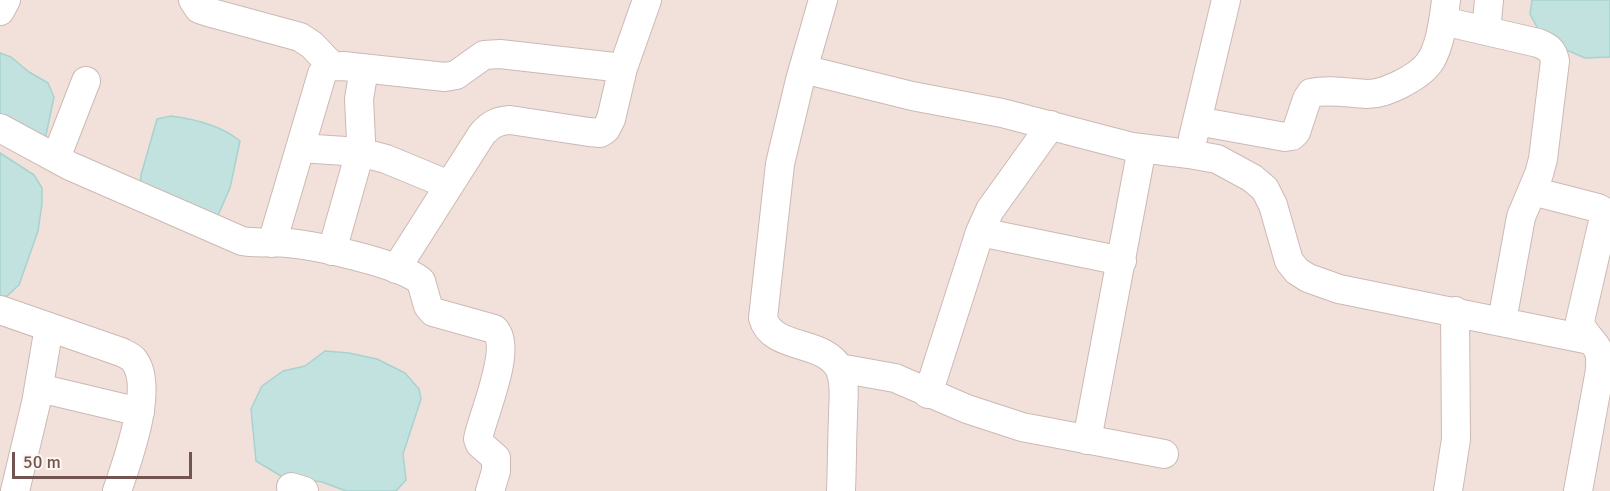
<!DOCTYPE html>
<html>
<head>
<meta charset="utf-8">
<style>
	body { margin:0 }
	#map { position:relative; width:1610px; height:491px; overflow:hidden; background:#faf0ea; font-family:Signika,sans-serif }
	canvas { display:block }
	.scale { position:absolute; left:12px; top:452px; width:180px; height:27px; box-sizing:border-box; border:3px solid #725551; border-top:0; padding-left:8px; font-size:18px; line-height:21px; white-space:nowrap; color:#725551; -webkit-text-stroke:4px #fdf5f1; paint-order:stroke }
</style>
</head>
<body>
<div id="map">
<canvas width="1610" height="491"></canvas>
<div class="scale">50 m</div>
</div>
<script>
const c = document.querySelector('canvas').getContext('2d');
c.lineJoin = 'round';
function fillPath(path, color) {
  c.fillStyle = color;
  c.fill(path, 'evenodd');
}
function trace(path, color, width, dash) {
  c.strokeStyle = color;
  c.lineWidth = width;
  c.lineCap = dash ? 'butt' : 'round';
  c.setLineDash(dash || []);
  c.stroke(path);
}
const residential = new Path2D(`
	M 0,0 L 1610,0 L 1610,491 L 0,491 Z`);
const water = new Path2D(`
	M 1532,0 L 1610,0 L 1610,57 L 1585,58 L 1562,48 L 1539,31 L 1530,14 Z
	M 0,53 L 11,57 L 29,72 L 48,83 L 54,97 L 45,140 L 0,122 Z
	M 171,116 C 194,119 222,126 240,141 L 230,188 L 216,220 L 140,189 L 141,175 L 157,119 Z
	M 0,153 L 34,175 L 42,188 L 42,204 L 38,231 L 19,285 L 7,296 L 0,297 Z
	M 325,351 L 349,353 L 377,359 L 405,373 L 419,389 L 421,399 L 403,454 L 406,480 L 396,491 L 346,491 L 322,482 L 281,476 L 256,461 L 251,409 L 262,386 L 283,371 L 305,366 Z`);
const minor = new Path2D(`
	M 193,0 L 199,9 L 208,12 L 300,37 L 312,45 L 332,66
	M 823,0 L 800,80 L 780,164 L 763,318 C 772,351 826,339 840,370 C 846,384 843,402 843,416 C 842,441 842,466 841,491
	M 0,11 L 6,0
	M 1443,21 L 1538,43 C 1548,47 1553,50 1555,61 L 1543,159 L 1539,174 L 1521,217 L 1502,321
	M 1486,31 L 1489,0
	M 803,69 L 912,96 L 1002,113 L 1132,147 L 1189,154 L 1217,159 L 1252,178 L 1265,189 L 1273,205 L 1289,261 L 1297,271 L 1308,278 L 1339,289 L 1590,340
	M 1197,121 L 1285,137 L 1292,136 L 1296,132 L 1307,99 L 1311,93 C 1329,89 1349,93 1367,94 C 1379,94 1388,90 1399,85 C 1409,80 1422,73 1429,63 C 1440,49 1444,18 1446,0
	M 0,128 L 70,166 L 242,241 C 258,244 272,241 288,243 C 318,246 398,263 421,281 L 428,306 L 433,312 L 494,329 C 514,347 482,416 478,439 L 480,444 L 496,458 L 496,471 L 490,491
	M 1193,138 L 1226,0
	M 300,148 L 360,152 L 386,159 L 449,185
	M 56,158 L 86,81
	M 1532,191 L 1598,208 L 1603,211 L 1604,217 L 1580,321 C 1582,334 1593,339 1598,350 C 1601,356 1600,364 1600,370 L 1578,491
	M 980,232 L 1122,261
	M 272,243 L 322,74 C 328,66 332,66 343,66 L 445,77 L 456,75 L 484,55 L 500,54 L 623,68
	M 332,251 L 360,152 L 361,140 L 359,99 L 364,69
	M 396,269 L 482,134 C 491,124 497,121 510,120 L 589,132 L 600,133 L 606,129 L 611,119 L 623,68 L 647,0
	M 0,310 L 121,352 C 125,354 130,356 133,359 C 156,385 127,462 117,491
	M 839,368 L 895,378 L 967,409 L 1022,427 L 1164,454
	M 39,388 L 140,412
	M 928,394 L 980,232 L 990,210 L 1051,125
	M 1087,440 L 1142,148
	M 291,487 L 304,491
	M 15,491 L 36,403 L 49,327
	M 1448,491 L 1456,439 L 1455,311`);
fillPath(residential, '#f1e1da');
fillPath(water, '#c1e2df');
trace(water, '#a8d2cf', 1.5);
trace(minor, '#cdb9b4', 30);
trace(minor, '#fff', 28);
</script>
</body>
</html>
